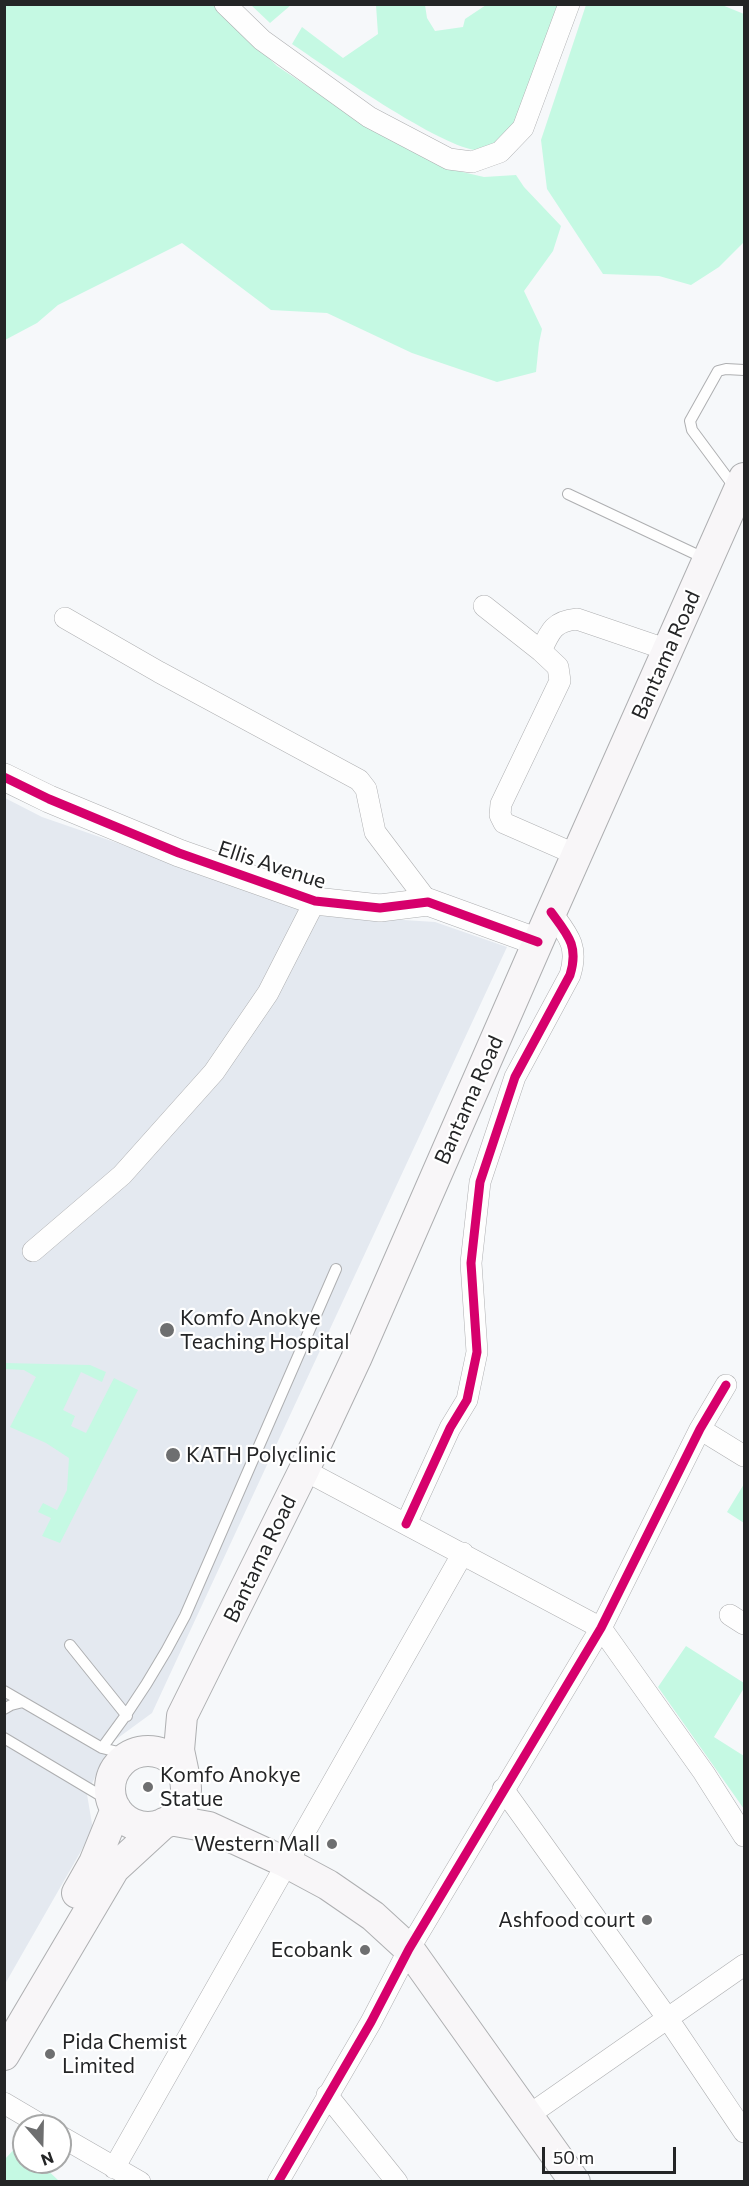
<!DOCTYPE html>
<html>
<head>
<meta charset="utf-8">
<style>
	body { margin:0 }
	#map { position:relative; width:749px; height:2186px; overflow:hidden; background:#f6f8fa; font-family:Commissioner,sans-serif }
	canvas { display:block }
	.frame { position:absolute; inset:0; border:6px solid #242526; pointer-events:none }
	.north { position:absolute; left:12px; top:2114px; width:60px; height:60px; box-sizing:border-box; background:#fff; border:2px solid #a7a8a8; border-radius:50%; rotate:160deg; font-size:16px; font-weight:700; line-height:24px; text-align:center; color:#242526 }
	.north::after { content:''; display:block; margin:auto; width:21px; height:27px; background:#6e6f70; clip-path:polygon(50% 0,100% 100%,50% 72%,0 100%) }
	.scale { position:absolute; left:542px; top:2147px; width:134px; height:27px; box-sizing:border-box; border:3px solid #242526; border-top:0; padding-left:8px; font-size:18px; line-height:21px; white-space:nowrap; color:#242526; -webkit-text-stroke:4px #fff; paint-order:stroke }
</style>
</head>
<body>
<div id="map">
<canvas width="749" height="2186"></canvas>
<div class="frame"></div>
<div class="north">N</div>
<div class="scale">50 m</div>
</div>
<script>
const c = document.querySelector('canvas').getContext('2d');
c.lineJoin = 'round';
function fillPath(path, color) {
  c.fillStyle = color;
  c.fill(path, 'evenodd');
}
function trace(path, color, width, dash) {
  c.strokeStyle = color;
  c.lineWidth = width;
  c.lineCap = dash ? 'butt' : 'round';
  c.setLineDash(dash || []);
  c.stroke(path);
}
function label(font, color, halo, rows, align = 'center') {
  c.font = font + ' Commissioner,sans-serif';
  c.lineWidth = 4.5;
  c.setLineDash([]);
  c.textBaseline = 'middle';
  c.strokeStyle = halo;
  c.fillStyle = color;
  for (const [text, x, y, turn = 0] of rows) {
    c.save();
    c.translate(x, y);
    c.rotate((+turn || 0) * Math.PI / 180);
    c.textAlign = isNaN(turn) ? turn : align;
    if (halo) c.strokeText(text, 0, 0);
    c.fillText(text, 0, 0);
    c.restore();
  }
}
const built = new Path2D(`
	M 5,798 L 42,817 L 326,915 L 435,922 L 507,947 L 152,1713 L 111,1743 L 87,1794 L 93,1830 L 5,1984 Z`);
const green = new Path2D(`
	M 5,5 L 213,5 L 277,66 L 352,116 L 458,171 L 484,177 L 516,175 L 524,187 L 561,226 L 553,251 L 524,291 L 542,329 L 539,343 L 536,372 L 497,382 L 412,353 L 327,313 L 271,310 L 182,243 L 58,305 L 37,323 L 5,340 Z
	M 251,5 L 291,5 L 270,23 Z
	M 376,5 L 425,5 L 427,18 L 435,31 L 463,27 L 465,19 L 486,5 L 564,5 L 517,127 C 507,136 498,147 484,150 C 454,158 322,64 292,44 L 302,27 L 343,58 L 378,34 Z
	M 586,5 L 722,5 L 744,14 L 744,242 L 719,267 L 691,285 L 659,276 L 603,274 L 547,189 L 541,140 Z
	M 5,1363 L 90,1365 L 106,1372 L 102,1382 L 81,1372 L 63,1410 L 75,1416 L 71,1426 L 86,1433 L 114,1378 L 138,1390 L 60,1543 L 42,1536 L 51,1518 L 38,1512 L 43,1503 L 57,1510 L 67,1490 L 69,1458 L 46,1443 L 10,1427 L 36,1377 L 24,1370 L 5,1369 Z
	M 744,1484 L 744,1523 L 727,1512 Z
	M 686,1646 L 744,1683 L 744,1688 L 714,1737 L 744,1756 L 744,1809 L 658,1687 Z
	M 20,2143 L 24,2147 L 24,2162 L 39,2162 L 59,2181 L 5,2181 L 5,2159 Z`);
const service = new Path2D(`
	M 735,488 L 692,430 L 690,421 L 718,371 L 726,369 L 744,370
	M 568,494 L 706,559
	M 70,1645 L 127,1716
	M 4,1691 L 102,1748 L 130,1755
	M 4,1709 L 11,1705 L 23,1702
	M 4,1738 L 113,1803
	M 102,1748 C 134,1706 161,1663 185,1616 L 336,1269`);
const minor = new Path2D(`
	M 225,4 L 262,40 L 369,117 L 449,159 L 472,162 L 500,152 L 523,128 L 569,4
	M 484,606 L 541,651 L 558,667 L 560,681 L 501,804 L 500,815 L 504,823 L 577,855
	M 65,618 L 159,672 L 359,780 L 366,789 L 375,832 L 428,902
	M 541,651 C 550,631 554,621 577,619 L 668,650
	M 33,1251 L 122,1175 L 214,1072 L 268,993 L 315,901
	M 700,1429 L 744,1456
	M 304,1470 L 601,1628 L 704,1773 L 744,1836
	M 406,1524 L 450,1428 L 467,1400 L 477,1352 L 471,1263 L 480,1182 L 515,1077 L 570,975 C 579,946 568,935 551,912
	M 730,1615 L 744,1624
	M 503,1789 L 668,2019 L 744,2132
	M 327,2095 L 397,2182
	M 4,2103 L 43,2126
	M 529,2115 L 744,1965
	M 60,2136 L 140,2182
	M 114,2168 L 463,1553
	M 278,2182 L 371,2022 L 409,1949 L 601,1628 L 700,1429 L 726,1385`);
const tertiary = new Path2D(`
	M 4,777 L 49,799 L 179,853 L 315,901 L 380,908 L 428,902 L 538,942`);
const secondary = new Path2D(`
	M110 1789a38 38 0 1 1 76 0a38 38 0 1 1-76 0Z
	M 184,1774 L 179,1750 L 182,1716 L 304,1470 L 356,1359 L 538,942 L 744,478
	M 170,1820 L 209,1827 L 287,1863 L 328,1885 L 373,1916 L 409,1949 L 575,2182
	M 77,1893 L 94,1863 L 116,1809
	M 4,2055 L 114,1869 L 164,1823`);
const cycleway = new Path2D(`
	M 4,777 L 49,799 L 179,853 L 315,901 L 380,908 L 428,902 L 538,942
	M 406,1524 L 450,1428 L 467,1400 L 477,1352 L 471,1263 L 480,1182 L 515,1077 L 570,975 C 579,946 568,935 551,912
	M 278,2182 L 371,2022 L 409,1949 L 601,1628 L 700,1429 L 726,1385`);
const markers = [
	[167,1330,8,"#6e6f70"],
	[173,1455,8,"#6e6f70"],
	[148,1787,6,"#6e6f70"],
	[332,1844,6,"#6e6f70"],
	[647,1920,6,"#6e6f70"],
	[365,1950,6,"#6e6f70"],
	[50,2054,6,"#6e6f70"]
];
const streetNames = [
	["Bantama Road",666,655,-66],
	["Ellis Avenue",272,865,18],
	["Bantama Road",469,1100,-66],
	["Bantama Road",260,1559,-64]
];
const poiNames = [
	["Komfo Anokye",180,1318],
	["Teaching Hospital",180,1342],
	["KATH Polyclinic",186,1455],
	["Komfo Anokye",160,1775],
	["Statue",160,1799],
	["Western Mall",320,1844,"right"],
	["Ashfood court",635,1920,"right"],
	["Ecobank",353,1950,"right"],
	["Pida Chemist",62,2042],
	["Limited",62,2066]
];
fillPath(built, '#e4e9f0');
fillPath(green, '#c5f9e3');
trace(service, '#aeafb1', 12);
trace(minor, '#aeafb1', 22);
trace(tertiary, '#aeafb1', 28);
trace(secondary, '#aeafb1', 32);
trace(service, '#fefefe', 10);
trace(minor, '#fefefe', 21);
trace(tertiary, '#fefefe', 27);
trace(secondary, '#f8f6f8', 30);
trace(cycleway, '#d6006c', 9);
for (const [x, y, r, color] of markers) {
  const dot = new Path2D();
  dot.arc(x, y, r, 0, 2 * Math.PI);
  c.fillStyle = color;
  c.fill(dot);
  trace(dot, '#fff', 2);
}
label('21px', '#242526', '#fff', streetNames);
label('21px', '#242526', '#fff', poiNames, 'left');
</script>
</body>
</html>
